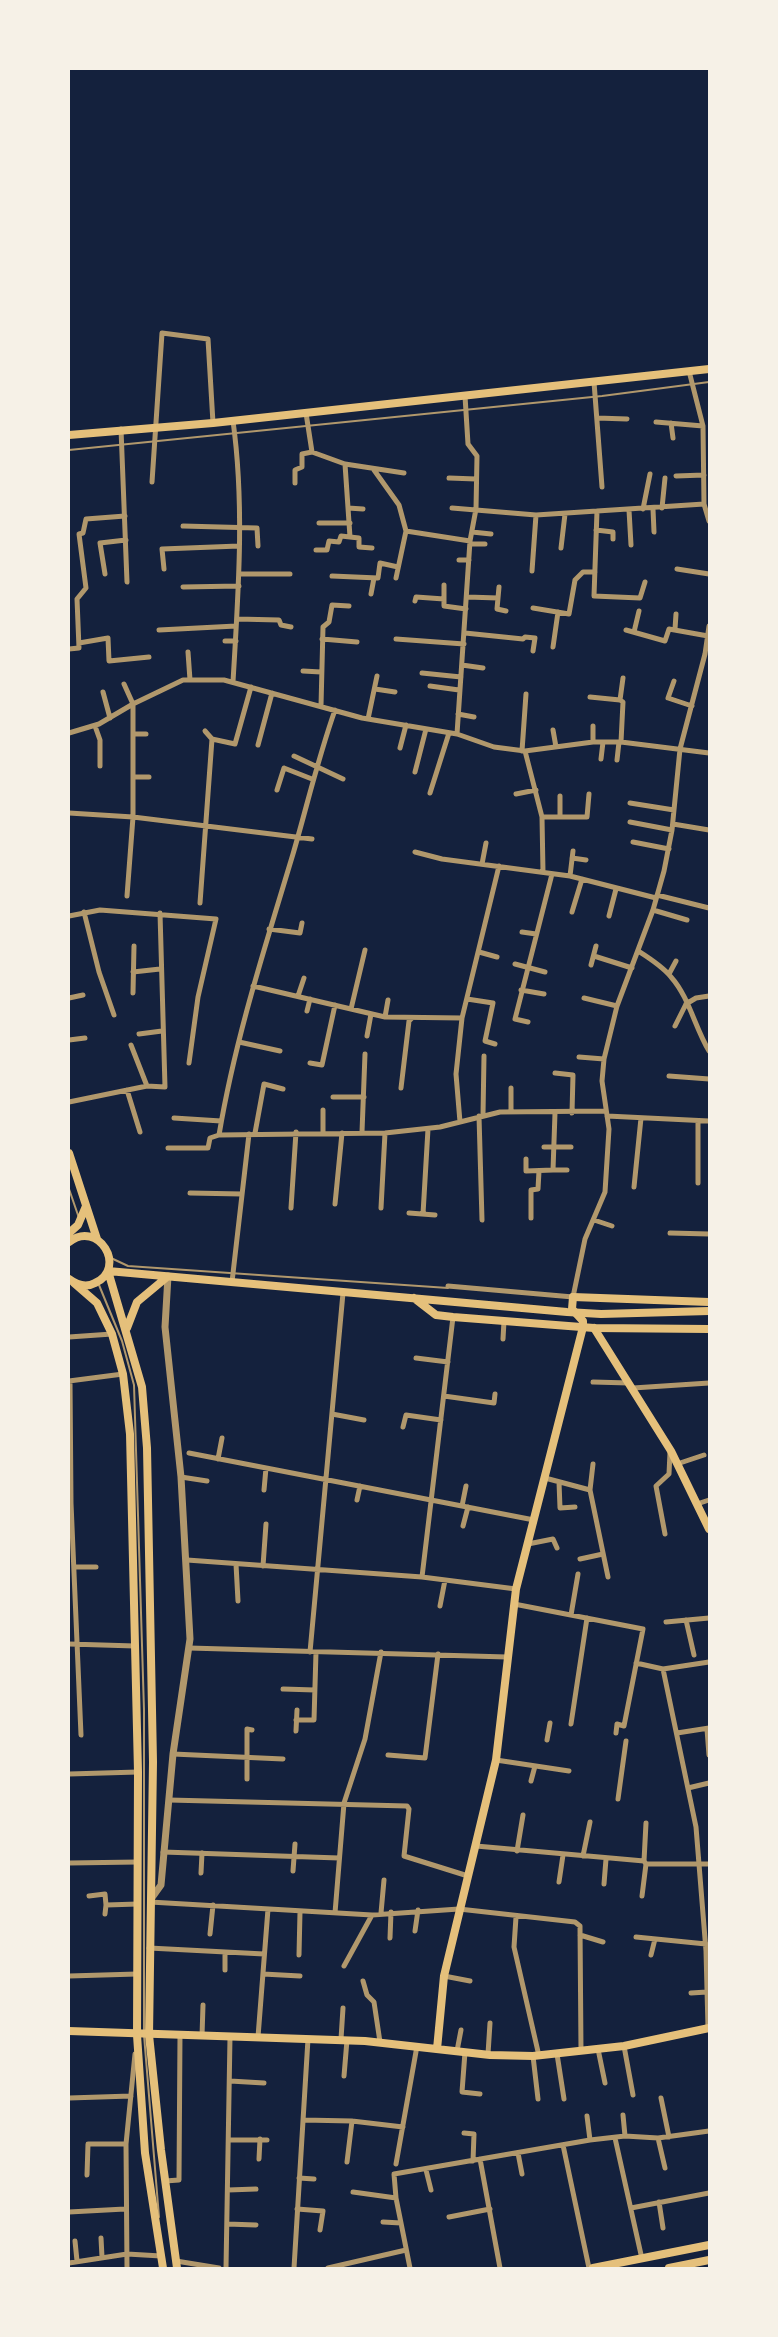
<!DOCTYPE html>
<html>
<head>
<meta charset="utf-8">
<style>
	body { margin:0 }
	#map { position:relative; width:778px; height:2337px; overflow:hidden; background:#14213d; font-family:"Exo 2",sans-serif }
	canvas { display:block }
	.frame { position:absolute; inset:0; border:70px solid #f6f1e7; pointer-events:none }
</style>
</head>
<body>
<div id="map">
<canvas width="778" height="2337"></canvas>
<div class="frame"></div>
</div>
<script>
const c = document.querySelector('canvas').getContext('2d');
c.lineJoin = 'round';
function trace(path, color, width, dash) {
  c.strokeStyle = color;
  c.lineWidth = width;
  c.lineCap = dash ? 'butt' : 'round';
  c.setLineDash(dash || []);
  c.stroke(path);
}
const service = new Path2D(`
	M 69,450 L 602,396 L 709,382
	M 69,1189 L 79,1218
	M 111,1258 L 128,1266 L 448,1288
	M 99,1285 L 122,1341 L 134,1385 L 144,1710 L 144,2035 L 159,2217`);
const minor = new Path2D(`
	M 689,371 L 703,426 L 704,504 L 709,521
	M 594,382 L 602,487
	M 306,413 L 312,452
	M 597,418 L 627,419
	M 233,421 C 245,507 238,596 233,682
	M 656,422 L 703,426
	M 671,423 L 673,438
	M 121,429 L 127,582
	M 345,464 L 350,537 L 359,538 L 359,547 L 372,548
	M 374,470 L 399,505 L 406,531 L 396,578
	M 676,476 L 704,475
	M 449,478 L 476,479
	M 152,482 L 162,333 L 208,339 L 213,423
	M 295,483 L 295,470 L 302,467 L 302,454 L 312,452 L 345,464 L 404,473
	M 348,508 L 363,509
	M 452,508 L 536,515 L 704,504
	M 662,508 L 665,478
	M 643,509 L 650,474
	M 653,509 L 654,532
	M 629,510 L 631,545
	M 597,511 L 594,596 L 640,598 L 645,582
	M 319,523 L 350,523
	M 183,526 L 257,528 L 258,546
	M 596,530 L 613,532 L 613,539
	M 406,531 L 470,541
	M 472,532 L 491,534
	M 470,544 L 485,544
	M 561,548 L 565,514
	M 316,550 L 327,550 L 329,541 L 339,542 L 341,536 L 350,537
	M 459,560 L 469,560
	M 164,569 L 162,549 L 239,546
	M 677,569 L 709,574
	M 532,571 L 536,515
	M 105,574 L 100,543 L 126,540
	M 239,574 L 290,574
	M 332,576 L 378,578 L 380,563 L 398,567
	M 444,585 L 444,606 L 466,609
	M 183,587 L 239,586
	M 371,594 L 374,578
	M 467,597 L 498,598 L 499,587
	M 498,598 L 497,609 L 506,611
	M 415,601 L 416,597 L 444,599
	M 533,608 L 569,614 L 575,580 L 583,572 L 595,572
	M 237,619 L 279,620 L 281,625 L 291,627
	M 675,629 L 676,614
	M 159,630 L 236,626
	M 626,630 L 665,641 L 669,629 L 708,636
	M 634,632 L 639,611
	M 465,633 L 523,639 L 525,637 L 535,638 L 533,651
	M 322,639 L 357,642
	M 396,639 L 464,644
	M 225,641 L 236,641
	M 79,643 L 108,638 L 109,661 L 149,657
	M 553,647 L 558,612
	M 69,649 L 79,648 L 77,599 L 86,588 L 79,534 L 83,533 L 86,519 L 125,516
	M 188,652 L 190,680
	M 462,665 L 483,668
	M 303,671 L 321,672
	M 422,673 L 461,677
	M 674,681 L 668,698 L 692,706
	M 124,684 L 133,704 L 133,817 L 127,896
	M 430,686 L 459,690
	M 375,689 L 395,692
	M 103,692 L 110,718
	M 590,697 L 620,700
	M 321,706 L 323,627 L 329,622 L 332,605 L 349,606
	M 458,714 L 474,717
	M 368,719 L 377,676
	M 95,726 L 100,740 L 100,766
	M 593,726 L 593,742
	M 553,730 L 556,747
	M 205,731 L 212,739 L 235,744 L 251,687
	M 69,733 L 99,724 L 133,704 L 183,680 L 224,680 L 362,718 L 457,734 L 494,747 L 525,751 L 593,742 L 621,742 L 709,753
	M 133,734 L 146,734
	M 457,734 L 470,541 L 476,509 L 477,456 L 468,444 L 465,396
	M 621,742 L 623,702 L 620,700 L 623,678
	M 258,745 L 272,693
	M 400,748 L 406,725
	M 522,751 L 526,694
	M 525,751 L 542,817 L 543,872
	M 294,756 L 343,779
	M 601,759 L 603,742
	M 617,760 L 619,742
	M 415,772 L 426,729
	M 134,777 L 149,777
	M 277,790 L 284,768 L 312,779
	M 430,793 L 449,733
	M 516,794 L 536,790
	M 630,803 L 674,810
	M 69,813 L 133,817 L 312,839
	M 542,817 L 587,817 L 589,794
	M 560,817 L 560,796
	M 630,822 L 672,830
	M 673,824 L 709,830
	M 633,842 L 669,849
	M 415,852 L 442,859 L 570,876 L 656,898
	M 572,858 L 586,860
	M 482,864 L 486,843
	M 570,876 L 573,851
	M 657,895 L 709,908
	M 200,903 L 212,739
	M 653,910 L 687,920
	M 84,912 L 99,972 L 114,1015
	M 572,912 L 582,879
	M 69,916 L 100,910 L 216,919 L 198,997 L 189,1063
	M 609,916 L 616,889
	M 269,929 L 300,933 L 302,923
	M 522,932 L 536,934
	M 638,951 C 649,958 662,966 671,977 C 689,997 695,1028 709,1051
	M 479,952 L 497,957
	M 594,956 L 632,968
	M 515,964 L 545,972
	M 591,965 L 596,946
	M 133,972 L 160,969
	M 669,974 L 676,961
	M 253,986 L 385,1017 L 462,1018
	M 521,990 L 544,994
	M 133,993 L 134,946
	M 298,996 L 304,978
	M 69,998 L 83,995
	M 584,998 L 617,1006
	M 467,999 L 493,1003 L 485,1041 L 495,1044
	M 686,1004 L 696,998 L 709,996
	M 351,1009 L 365,950
	M 307,1011 L 310,999
	M 385,1017 L 388,1000
	M 528,1022 L 515,1019 L 552,874
	M 675,1026 L 686,1004
	M 139,1034 L 162,1031
	M 367,1036 L 371,1014
	M 69,1040 L 85,1038
	M 239,1042 L 280,1051
	M 131,1045 L 147,1086
	M 579,1057 L 604,1059
	M 310,1063 L 322,1065 L 335,1005
	M 555,1073 L 573,1075 L 572,1113
	M 669,1076 L 709,1079
	M 401,1088 L 409,1021 L 412,1018
	M 511,1088 L 511,1112
	M 127,1090 L 140,1132
	M 333,1097 L 364,1097
	M 69,1102 L 147,1086 L 165,1087 L 160,913
	M 483,1115 L 484,1056
	M 479,1116 L 482,1220
	M 607,1116 L 709,1121
	M 174,1118 L 221,1121
	M 460,1122 L 456,1074 L 462,1018 L 499,866
	M 323,1132 L 323,1110
	M 362,1132 L 365,1054
	M 255,1133 L 264,1084 L 283,1089
	M 219,1135 C 235,1039 265,947 293,854 C 307,806 318,758 335,710
	M 544,1147 L 571,1147
	M 168,1148 L 208,1148 L 210,1138 L 219,1135 L 385,1133 L 440,1127 L 500,1112 L 606,1111
	M 526,1159 L 526,1171 L 553,1170 L 555,1113
	M 553,1170 L 567,1170
	M 698,1183 L 698,1122
	M 634,1187 L 641,1118
	M 190,1193 L 242,1194
	M 335,1204 L 342,1133
	M 291,1208 L 296,1132
	M 381,1208 L 385,1133
	M 409,1213 L 435,1215
	M 423,1214 L 428,1129
	M 531,1218 L 531,1190 L 538,1189 L 539,1171
	M 594,1220 L 612,1226
	M 670,1233 L 709,1234
	M 232,1282 L 249,1134
	M 448,1286 L 573,1297 L 585,1239 L 605,1192 L 609,1129 L 602,1081 L 604,1059 L 617,1006 L 653,910 L 664,871 L 672,830 L 680,749 L 705,654 L 709,626
	M 69,1337 L 112,1334
	M 503,1339 L 504,1321
	M 416,1358 L 448,1362
	M 69,1381 L 123,1374
	M 70,1381 L 71,1503 L 81,1735
	M 593,1382 L 629,1383
	M 633,1388 L 709,1383
	M 444,1396 L 494,1403 L 495,1394
	M 332,1414 L 364,1420
	M 403,1427 L 406,1415 L 441,1420
	M 189,1453 L 534,1520
	M 218,1459 L 222,1438
	M 593,1464 L 590,1490 L 608,1577
	M 677,1464 L 704,1455
	M 181,1477 L 207,1481
	M 545,1478 L 590,1490
	M 559,1482 L 560,1508 L 575,1507
	M 264,1490 L 266,1468
	M 357,1500 L 360,1486
	M 697,1504 L 709,1500
	M 462,1506 L 466,1486
	M 463,1526 L 468,1507
	M 665,1534 L 656,1486 L 669,1474 L 670,1452
	M 528,1544 L 553,1539 L 557,1548
	M 580,1559 L 603,1554
	M 187,1560 L 422,1577 L 516,1589
	M 236,1564 L 238,1601
	M 263,1566 L 266,1524
	M 74,1567 L 96,1567
	M 422,1577 L 453,1317
	M 514,1604 L 643,1629 L 624,1726 L 617,1724 L 616,1733
	M 440,1606 L 445,1580
	M 571,1615 L 578,1574
	M 686,1620 L 694,1655
	M 666,1622 L 709,1618
	M 69,1644 L 135,1646
	M 189,1648 L 507,1657
	M 310,1652 L 343,1293
	M 636,1663 L 663,1669 L 709,1662
	M 663,1669 L 696,1827 L 706,1951 L 708,2028
	M 283,1689 L 315,1690
	M 296,1720 L 314,1720 L 316,1652
	M 571,1724 L 587,1618
	M 707,1729 L 709,1755
	M 296,1731 L 297,1710
	M 677,1733 L 709,1728
	M 547,1740 L 550,1723
	M 173,1754 L 283,1759
	M 388,1755 L 425,1758 L 438,1654
	M 496,1760 L 569,1771
	M 69,1774 L 138,1772
	M 247,1779 L 247,1729 L 252,1730
	M 531,1781 L 535,1766
	M 688,1788 L 709,1783
	M 618,1799 L 626,1741
	M 169,1800 L 407,1806 L 409,1809 L 404,1856 L 468,1876
	M 476,1846 L 644,1861 L 646,1864 L 709,1864
	M 517,1851 L 523,1815
	M 163,1852 L 339,1858
	M 583,1856 L 590,1822
	M 644,1861 L 646,1823
	M 69,1863 L 138,1862
	M 293,1871 L 295,1844
	M 201,1873 L 202,1853
	M 559,1882 L 563,1855
	M 604,1884 L 606,1859
	M 89,1896 L 105,1894 L 106,1905 L 138,1904
	M 642,1896 L 646,1864
	M 150,1902 L 372,1915 L 459,1909 L 575,1922 L 580,1926 L 581,2051
	M 335,1913 L 344,1803 L 365,1739 L 381,1652
	M 381,1913 L 384,1880
	M 105,1914 L 106,1905
	M 516,1917 L 514,1947 L 539,2056
	M 415,1931 L 418,1910
	M 210,1934 L 213,1905
	M 580,1935 L 603,1942
	M 636,1937 L 706,1944
	M 390,1938 L 391,1912
	M 149,1948 L 264,1954
	M 299,1955 L 300,1912
	M 651,1955 L 655,1939
	M 344,1966 L 372,1915
	M 225,1970 L 225,1952
	M 263,1974 L 300,1976
	M 69,1976 L 137,1974
	M 444,1976 L 470,1981
	M 363,1981 L 367,1995 L 374,2002 L 380,2042
	M 691,1993 L 707,1992
	M 202,2036 L 203,2005
	M 258,2037 L 268,1909
	M 341,2039 L 343,2008
	M 624,2046 L 633,2095
	M 598,2049 L 605,2083
	M 457,2051 L 461,2030
	M 465,2052 L 462,2092 L 480,2094
	M 488,2054 L 490,2023
	M 557,2054 L 564,2099
	M 533,2056 L 538,2099
	M 344,2076 L 347,2040
	M 230,2081 L 264,2083
	M 69,2098 L 131,2096
	M 661,2098 L 669,2137
	M 623,2115 L 625,2136
	M 587,2116 L 590,2140
	M 303,2120 L 352,2121 L 403,2127
	M 464,2133 L 474,2134 L 473,2161
	M 615,2138 L 642,2259
	M 658,2138 L 665,2168
	M 229,2140 L 267,2140
	M 563,2145 L 589,2268
	M 518,2153 L 522,2174
	M 259,2159 L 260,2139
	M 480,2159 L 500,2268
	M 347,2162 L 352,2121
	M 396,2164 L 417,2046
	M 426,2170 L 431,2190
	M 87,2175 L 88,2144 L 126,2144
	M 299,2178 L 314,2179
	M 165,2181 L 179,2180 L 180,2035
	M 228,2190 L 256,2189
	M 353,2192 L 396,2198
	M 659,2202 L 663,2228
	M 631,2208 L 709,2193
	M 297,2209 L 323,2211 L 320,2230
	M 69,2212 L 125,2209
	M 449,2217 L 490,2209
	M 383,2222 L 401,2223
	M 227,2224 L 256,2225
	M 101,2238 L 102,2257
	M 75,2241 L 77,2261
	M 176,2261 L 219,2268
	M 69,2263 L 127,2254 L 161,2256
	M 127,2268 L 126,2144 L 135,2054
	M 226,2268 L 230,2037
	M 294,2268 L 308,2039
	M 328,2268 L 406,2250
	M 410,2268 L 396,2198 L 394,2174 L 590,2140 L 625,2136 L 658,2138 L 709,2131`);
const tertiary = new Path2D(`
	M 151,1899 L 161,1885 L 173,1754 L 190,1639 L 181,1477 L 165,1327 L 168,1276`);
const secondary = new Path2D(`
	M 594,1328 L 671,1451 L 709,1529
	M 69,2031 L 365,2041 L 490,2055 L 533,2056 L 624,2046 L 709,2028
	M 437,2049 L 444,1976 L 496,1760 L 516,1589 L 583,1327 L 583,1321 L 572,1309 L 573,1297`);
const primary = new Path2D(`
	M 69,435 L 213,423 L 709,369
	M 69,1153 L 97,1239
	M 69,1233 L 78,1225 L 86,1206
	M 69,1242 C 98,1219 128,1268 95,1283 C 86,1288 77,1285 69,1279
	M 108,1271 L 142,1387 L 147,1448 L 153,1762 L 149,2035 L 161,2150 L 177,2268
	M 108,1271 L 567,1312 L 601,1314 L 709,1311
	M 74,1283 L 97,1303 L 112,1334 L 123,1374 L 130,1434 L 138,1772 L 137,2035 L 145,2153 L 163,2268
	M 573,1297 L 709,1302
	M 414,1298 L 436,1315 L 453,1317 L 594,1328 L 709,1329
	M 127,1328 L 137,1302 L 167,1277
	M 593,2268 L 709,2245
	M 669,2268 L 709,2260`);
trace(service, '#b1986c', 2);
trace(minor, '#b1986c', 5);
trace(tertiary, '#b1986c', 7);
trace(secondary, '#e5c07b', 8);
trace(primary, '#e5c07b', 8);
</script>
</body>
</html>
